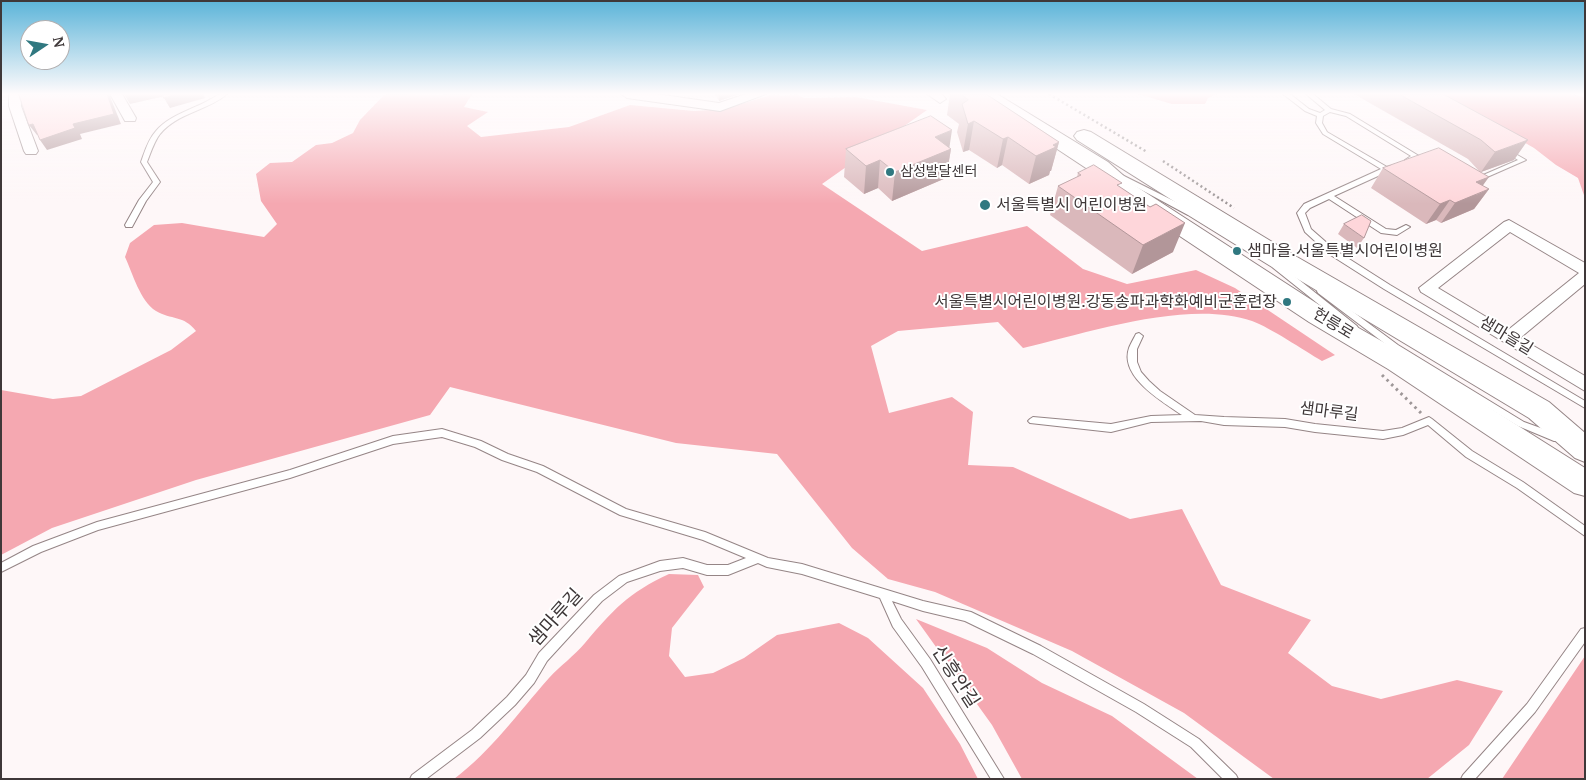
<!DOCTYPE html>
<html>
<head>
<meta charset="utf-8">
<style>
	body { margin:0 }
	#map { position:relative; width:1586px; height:780px; overflow:hidden; background:#fef7f8; font-family:"PT Serif",serif }
	canvas { display:block }
	.frame { position:absolute; inset:0; border:2px solid #3f3839; pointer-events:none }
	.north { position:absolute; left:20px; top:20px; width:50px; height:50px; box-sizing:border-box; background:#fff; border:1px solid #b2afb0; border-radius:50%; rotate:78deg; font-size:14px; font-weight:700; line-height:20px; text-align:center; color:#3f3839 }
	.north::after { content:''; display:block; margin:auto; width:18px; height:22px; background:#307880; clip-path:polygon(50% 0,100% 100%,50% 72%,0 100%) }
</style>
</head>
<body>
<div id="map">
<canvas width="1586" height="780"></canvas>
<div class="frame"></div>
<div class="north">N</div>
</div>
<script>
const c = document.querySelector('canvas').getContext('2d');
c.lineJoin = 'round';
function fillPath(path, color) {
  c.fillStyle = color;
  c.fill(path, 'evenodd');
}
function trace(path, color, width, dash) {
  c.strokeStyle = color;
  c.lineWidth = width;
  c.lineCap = dash ? 'butt' : 'round';
  c.setLineDash(dash || []);
  c.stroke(path);
}
function label(font, color, halo, rows, align = 'center') {
  c.font = font + ' "PT Serif","Noto Sans KR",serif';
  c.lineWidth = 4;
  c.setLineDash([]);
  c.textBaseline = 'middle';
  c.strokeStyle = halo;
  c.fillStyle = color;
  for (const [text, x, y, turn = 0] of rows) {
    c.save();
    c.translate(x, y);
    c.rotate((+turn || 0) * Math.PI / 180);
    c.textAlign = isNaN(turn) ? turn : align;
    if (halo) c.strokeText(text, 0, 0);
    c.fillText(text, 0, 0);
    c.restore();
  }
}
const forest = new Path2D(`
	M 472,94 L 464,107 L 488,112 L 467,126 L 481,137 L 569,127 L 630,105 L 694,111 L 725,109 L 774,94 L 783,96 L 796,94 L 804,98 L 856,97 L 927,110 L 822,184 L 922,251 L 1027,226 L 1083,269 L 1127,284 L 1196,270 L 1235,288 L 1335,355 L 1322,361 C 1303,350 1271,328 1252,321 C 1188,299 1088,333 1023,348 L 998,322 L 898,331 L 871,346 L 889,413 L 952,397 L 973,412 L 968,465 L 1013,467 L 1130,519 L 1182,509 L 1221,585 L 1311,620 L 1288,653 L 1332,686 L 1381,699 L 1457,680 L 1503,691 L 1469,745 L 1427,779 L 1274,779 L 1184,713 L 1072,651 L 935,592 L 888,579 L 852,548 L 777,454 L 676,443 L 450,387 L 430,415 L 196,480 L 52,528 L 1,555 L 1,390 L 53,399 L 81,396 L 171,350 L 196,331 C 184,315 171,320 156,311 C 140,301 133,274 125,257 L 130,243 L 154,225 L 182,223 L 264,237 L 277,224 L 261,201 L 256,174 L 270,163 L 292,162 L 316,145 L 332,143 L 353,133 L 360,120 L 384,95 Z
	M 1138,94 L 1217,94 L 1208,98 L 1205,104 L 1172,104 Z
	M 1440,94 L 1570,94 L 1585,97 L 1585,198 L 1578,178 L 1556,165 L 1534,148 Z
	M 669,574 L 698,575 L 704,587 L 672,628 L 669,656 L 685,677 L 713,673 L 744,658 L 777,635 L 839,623 L 868,638 L 923,688 L 960,744 L 978,779 L 454,779 C 492,750 518,713 549,678 C 560,666 574,656 585,643 C 613,610 628,593 669,574 Z
	M 916,619 L 987,648 L 1042,683 L 1112,716 L 1198,779 L 1022,779 L 992,725 Z
	M 1585,656 L 1585,779 L 1502,779 Z`);
const pathFar1 = new Path2D(`
	M 1049,94 L 1147,152
	M 1163,161 L 1234,208`);
const path = new Path2D(`
	M 1382,375 L 1422,414`);
const service = new Path2D(`
	M 219,94 L 227,94 C 207,111 177,113 160,134 C 154,142 151,152 147,162 L 160,182 L 146,201 L 132,227 L 126,227 L 125,225 L 139,200 L 153,182 L 141,162 C 145,151 148,140 156,131 C 171,113 200,108 219,94 Z
	M 1283,94 L 1290,94 L 1309,109 L 1320,113 L 1325,110 L 1306,94 L 1313,94 L 1331,109 L 1350,114 L 1419,156 L 1409,162 L 1405,162 L 1405,160 L 1411,156 L 1346,116 L 1330,112 L 1323,116 L 1322,123 L 1327,132 L 1387,167 L 1390,166 L 1393,168 L 1389,171 L 1334,196 L 1386,229 L 1396,230 L 1406,225 L 1410,227 L 1397,235 L 1381,233 L 1329,199 L 1310,208 L 1305,213 L 1311,229 L 1335,250 L 1390,285 L 1585,401 L 1585,408 L 1384,289 L 1329,254 L 1305,232 L 1297,213 L 1304,204 L 1381,169 L 1323,134 L 1316,123 L 1317,116 L 1305,111 Z
	M 1507,149 L 1526,160 L 1478,181 L 1474,181 L 1474,179 L 1518,160 L 1505,152 L 1505,150 Z
	M 1114,171 L 1194,211 L 1278,263 L 1357,326 L 1358,328 L 1357,330 L 1351,330 L 1272,267 L 1188,215 L 1112,174 L 1111,173 Z
	M 1321,288 L 1398,345 L 1524,422 L 1560,435 L 1562,438 L 1560,441 L 1554,441 L 1518,426 L 1392,349 L 1318,293 L 1317,291 L 1318,289 Z
	M 1139,333 L 1143,336 L 1137,349 L 1137,362 L 1141,372 L 1149,381 L 1160,391 L 1195,415 L 1224,417 L 1285,419 L 1315,424 L 1383,431 L 1402,428 L 1429,417 L 1432,419 L 1472,451 L 1523,482 L 1585,526 L 1585,536 L 1517,488 L 1466,457 L 1428,425 L 1403,435 L 1383,439 L 1315,432 L 1285,427 L 1224,425 L 1201,421 L 1151,422 L 1111,432 L 1030,423 L 1028,421 L 1030,419 L 1033,417 L 1111,424 L 1151,416 L 1182,415 C 1163,402 1119,377 1129,348 C 1131,343 1134,338 1136,334 Z
	M 442,429 L 481,441 L 508,454 L 543,466 L 626,509 L 705,532 L 768,558 L 802,564 L 923,601 L 971,612 L 1041,646 L 1144,704 L 1199,739 L 1236,775 L 1238,779 L 1223,779 L 1191,747 L 1136,712 L 1033,654 L 965,621 L 923,611 L 892,601 L 901,619 L 930,659 L 1004,779 L 991,779 L 922,667 L 893,627 L 880,598 L 802,574 L 767,567 L 758,563 L 728,575 L 707,575 L 683,568 L 660,571 L 627,582 L 602,601 L 547,661 L 534,683 L 515,705 L 480,738 L 426,779 L 410,779 L 412,775 L 472,730 L 507,697 L 526,675 L 539,653 L 594,595 L 619,576 L 660,561 L 683,558 L 707,565 L 728,565 L 746,558 L 703,540 L 620,515 L 537,472 L 502,460 L 475,447 L 442,437 L 393,444 L 290,478 L 98,530 L 41,552 L 1,572 L 1,563 L 33,546 L 97,522 L 290,470 L 393,436 Z
	M 1585,628 L 1585,642 L 1535,712 L 1475,779 L 1461,779 L 1463,775 L 1527,704 L 1581,629 Z`);
const minor = new Path2D(`
	M 9,94 L 21,94 L 21,106 L 38,151 L 36,154 L 26,154 L 24,151 L 9,106 Z
	M 110,94 L 122,94 L 136,118 L 135,121 L 125,121 Z
	M 621,94 L 656,94 L 719,103 L 746,94 L 766,94 L 720,111 L 627,98 Z
	M 927,94 L 942,94 L 946,99 L 940,103 Z
	M 1509,220 L 1585,263 L 1585,284 L 1520,338 L 1585,376 L 1585,391 L 1421,292 L 1419,288 L 1504,222 ZM 1510,232 L 1579,273 L 1508,330 L 1438,288 Z`);
const primary = new Path2D(`
	M 974,94 L 997,94 L 1108,162 L 1134,185 L 1327,310 L 1406,355 L 1585,468 L 1585,496 L 1574,493 L 1388,369 L 1309,322 L 1118,195 L 1092,172 Z
	M 1084,130 L 1091,132 L 1297,257 L 1549,402 L 1585,433 L 1585,462 L 1575,458 L 1529,418 L 1281,269 L 1077,140 L 1074,136 L 1077,132 Z`);
const wall = new Path2D(`
	M 715,94 L 739,94 L 719,101 Z
	M 950,94 L 986,94 L 1059,142 L 1051,171 L 1050,171 L 1049,175 L 1029,184 L 1002,165 L 997,168 L 969,150 L 963,152 L 957,132 L 959,124 L 947,115 Z
	M 1354,94 L 1443,94 L 1514,160 L 1481,172 L 1482,185 L 1489,189 L 1474,209 L 1441,223 L 1436,220 L 1426,224 L 1371,188 L 1383,168 L 1480,172 L 1468,159 Z
	M 949,148 L 951,149 L 946,178 L 892,201 L 878,188 L 864,194 L 844,177 L 846,149 Z
	M 1078,173 L 1120,187 L 1173,252 L 1132,274 L 1050,215 L 1058,186 L 1077,177 Z
	M 1344,224 L 1364,238 L 1357,248 L 1338,234 Z`);
const shadedWall = new Path2D(`
	M 107,94 L 109,94 L 121,124 L 80,134 L 82,139 L 47,150 L 40,140 L 73,124 Z
	M 124,94 L 165,94 L 165,96 L 130,104 Z
	M 177,94 L 203,94 L 205,98 L 170,108 L 164,98 Z
	M 719,94 L 739,94 L 719,101 Z
	M 974,121 L 969,150 L 963,152 L 968,124 Z
	M 33,124 L 40,134 L 37,135 L 29,125 Z
	M 952,130 L 949,150 L 951,149 L 946,178 L 892,201 L 895,172 L 935,137 Z
	M 1008,137 L 1002,165 L 997,168 L 1003,139 Z
	M 1528,140 L 1514,160 L 1481,172 L 1495,152 Z
	M 1059,142 L 1051,171 L 1050,171 L 1049,175 L 1029,184 L 1036,156 L 1053,145 Z
	M 880,160 L 878,188 L 864,194 L 866,166 Z
	M 1489,177 L 1476,195 L 1489,189 L 1474,209 L 1441,223 L 1455,203 L 1476,182 Z
	M 1450,200 L 1436,220 L 1426,224 L 1440,204 Z
	M 1185,223 L 1173,252 L 1132,274 L 1143,245 Z`);
const building = new Path2D(`
	M 19,94 L 107,94 L 114,114 L 73,124 L 75,128 L 40,140 L 33,124 L 29,125 Z
	M 163,94 L 177,94 L 164,98 Z
	M 961,94 L 986,94 L 1059,142 L 1053,145 L 1056,147 L 1036,156 L 1008,137 L 1003,139 L 974,121 L 968,124 L 962,104 L 968,100 Z
	M 1399,94 L 1443,94 L 1528,140 L 1495,152 L 1481,140 Z
	M 931,116 L 952,130 L 935,137 L 951,149 L 895,172 L 880,160 L 866,166 L 846,149 Z
	M 1439,148 L 1489,177 L 1476,182 L 1489,189 L 1455,203 L 1450,200 L 1440,204 L 1383,168 Z
	M 1094,165 L 1122,183 L 1117,185 L 1150,207 L 1156,204 L 1185,223 L 1143,245 L 1058,186 L 1081,175 L 1078,173 Z
	M 1362,215 L 1371,221 L 1364,238 L 1344,224 Z`);
const markers = [
	[890,172,5,"#307880"],
	[985,205,6,"#307880"],
	[1237,251,5,"#307880"],
	[1287,302,5,"#307880"]
];
const farPoinames = [
	["삼성발달센터",900,172]
];
const poiNames = [
	["서울특별시 어린이병원",996,205],
	["샘마을.서울특별시어린이병원",1247,251],
	["서울특별시어린이병원.강동송파과학화예비군훈련장",1277,302,"right"]
];
const streetNames = [
	["헌릉로",1333,324,31],
	["샘마을길",1506,336,31],
	["샘마루길",1329,412,7]
];
const nearStreetnames = [
	["샘마루길",556,618,-48],
	["신흥안길",955,677,57]
];
fillPath(forest, '#f5a8b1');
trace(service, '#958586', 2);
trace(minor, '#958586', 2);
trace(primary, '#958586', 2);
trace(pathFar1, '#9e9798', 2.5, [2, 3]);
trace(path, '#9e9798', 3, [2.5, 4]);
fillPath(service, '#fff');
fillPath(minor, '#fff');
fillPath(primary, '#fff');
fillPath(wall, '#dab8bb');
fillPath(shadedWall, '#b29699');
fillPath(building, '#fed6da');
trace(building, '#b29699', 1);
const sky = c.createLinearGradient(0, 0, 0, 204);
sky.addColorStop(0, '#5bb4d9');
sky.addColorStop(0.46, '#fffbfc');
sky.addColorStop(1, '#fffbfc00');
c.fillStyle = sky;
c.fillRect(0, 0, 1586, 204);
for (const [x, y, r, color] of markers) {
  const dot = new Path2D();
  dot.arc(x, y, r, 0, 2 * Math.PI);
  c.fillStyle = color;
  c.fill(dot);
  trace(dot, '#fff', 2);
}
label('14px', '#3f3839', '#fff', farPoinames, 'left');
label('16px', '#3f3839', '#fff', poiNames, 'left');
label('16px', '#3f3839', '#fff', streetNames);
label('19px', '#3f3839', '#fff', nearStreetnames);
</script>
</body>
</html>
